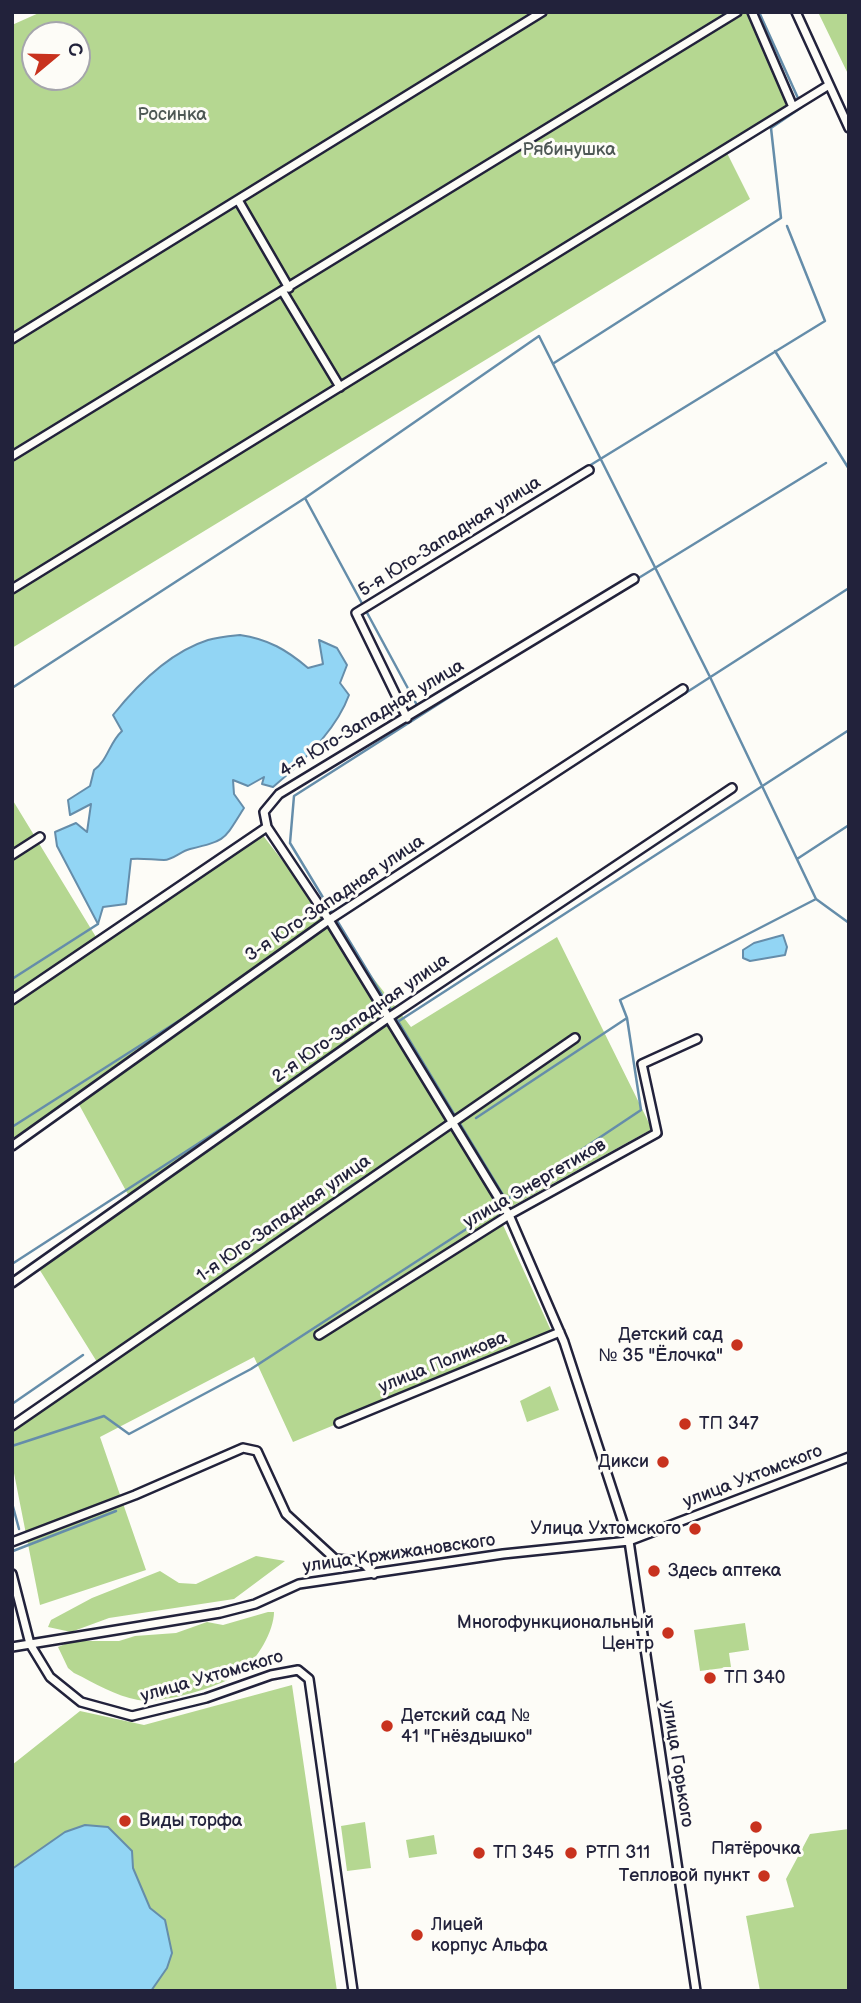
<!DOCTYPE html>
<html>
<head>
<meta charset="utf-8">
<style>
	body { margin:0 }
	#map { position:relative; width:861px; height:2003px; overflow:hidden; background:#fdfcf7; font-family:"Balsamiq Sans",sans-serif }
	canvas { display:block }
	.frame { position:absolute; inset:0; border:14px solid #22223b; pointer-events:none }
	.north { position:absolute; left:21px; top:21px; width:70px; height:70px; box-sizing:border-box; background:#fdfcf7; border:2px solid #a5a5ac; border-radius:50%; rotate:71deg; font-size:19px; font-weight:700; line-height:28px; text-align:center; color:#22223b }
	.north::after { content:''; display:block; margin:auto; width:24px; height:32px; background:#c8321e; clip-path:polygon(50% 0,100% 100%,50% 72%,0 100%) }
</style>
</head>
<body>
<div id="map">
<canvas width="861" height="2003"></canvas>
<div class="frame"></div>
<div class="north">С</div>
</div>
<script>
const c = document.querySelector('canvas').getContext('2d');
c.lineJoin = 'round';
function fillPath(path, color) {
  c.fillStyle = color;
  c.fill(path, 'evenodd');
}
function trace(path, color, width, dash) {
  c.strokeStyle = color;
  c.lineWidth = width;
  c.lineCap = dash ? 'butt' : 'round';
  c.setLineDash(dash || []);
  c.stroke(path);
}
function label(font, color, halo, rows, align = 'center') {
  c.font = font + ' "Balsamiq Sans",sans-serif';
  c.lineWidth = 6;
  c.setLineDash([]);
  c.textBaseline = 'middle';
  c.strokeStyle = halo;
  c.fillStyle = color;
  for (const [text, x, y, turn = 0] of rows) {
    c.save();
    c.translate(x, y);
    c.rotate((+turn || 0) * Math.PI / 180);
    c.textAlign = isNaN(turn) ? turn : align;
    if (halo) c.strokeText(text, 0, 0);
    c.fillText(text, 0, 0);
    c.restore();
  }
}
const green = new Path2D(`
	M 41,12 L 751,12 L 796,104 L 726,151 L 750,199 L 12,648 L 12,25 ZM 35,35 L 77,35 L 77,77 L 35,77 Z
	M 818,12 L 849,12 L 849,76 Z
	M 12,799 L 96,937 L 258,829 L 411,1027 L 557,937 L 652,1129 L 498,1214 L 553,1335 L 293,1442 L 254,1357 L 100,1437 L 146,1570 L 40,1605 L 12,1463 L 12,1424 L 97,1362 L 36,1264 L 131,1200 L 76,1099 L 12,1140 Z
	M 550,1386 L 559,1410 L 527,1422 L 520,1401 Z
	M 256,1556 L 285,1561 L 234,1599 L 109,1618 L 71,1632 L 48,1627 L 51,1620 L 92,1598 L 160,1571 L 179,1583 L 196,1584 Z
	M 268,1612 L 274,1612 C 274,1631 257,1660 241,1672 C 221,1687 164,1704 138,1700 C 115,1696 95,1683 74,1673 L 68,1668 L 58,1647 L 72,1641 L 119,1641 L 135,1636 L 176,1633 L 207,1622 L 223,1625 Z
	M 745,1623 L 749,1650 L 729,1653 L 731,1667 L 700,1671 L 694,1630 Z
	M 292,1685 L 337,1991 L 12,1991 L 12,1765 L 80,1711 L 144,1725 Z
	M 365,1822 L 371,1868 L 347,1871 L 341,1826 Z
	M 849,1829 L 849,1991 L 760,1991 L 746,1916 L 794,1907 L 786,1879 L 810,1834 Z
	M 434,1835 L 437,1854 L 409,1858 L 406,1840 Z`);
const water = new Path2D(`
	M 240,635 C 268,639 287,650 308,668 L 323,664 L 319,640 L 337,648 L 347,665 L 340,683 L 349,695 C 336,731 302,763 273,787 L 262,784 L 264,777 L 248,786 L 233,780 L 234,794 L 244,808 C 223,841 227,840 190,849 C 181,851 173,860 164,860 C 153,860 143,858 131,859 L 126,904 L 103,907 L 98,924 L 57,846 L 55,832 L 76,823 L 87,832 L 91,804 L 70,815 L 68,800 L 90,786 L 94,770 C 108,760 109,743 122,731 L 113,715 C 137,685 170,652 208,640 C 218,637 230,636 240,635 Z
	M 783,935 L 787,947 L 785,955 L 750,961 L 743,958 L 743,950 L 754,943 Z
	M 85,1825 L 108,1827 L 132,1851 L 133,1868 L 150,1908 L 165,1920 L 172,1953 L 167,1968 L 151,1991 L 12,1991 L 12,1869 L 65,1832 Z`);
const stream = new Path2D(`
	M 775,351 L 849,469
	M 554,363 L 781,218 L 771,128 L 802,107 L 759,12
	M 545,493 L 825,321 L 787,226
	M 305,498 L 418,707
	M 637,579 L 826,463
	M 539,640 L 294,796 L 290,843 L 506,1200 L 641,1110 L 627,1018 L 620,1000 L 816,899
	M 12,688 L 305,498 L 539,336 L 710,677 L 816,899 L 849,923
	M 519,800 L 849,588
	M 797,859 L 849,825
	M 12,979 L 98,924
	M 399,1021 L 849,730
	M 476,1118 L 627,1018
	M 12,1127 L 210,1001
	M 345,1190 L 389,1162
	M 12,1264 L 264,1101
	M 12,1404 L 83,1355
	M 12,1446 L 104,1416 L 129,1434 L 251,1369 L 491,1213
	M 12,1503 L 19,1529
	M 13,1551 L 116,1511`);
const minor = new Path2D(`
	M 752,12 L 793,107
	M 796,12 L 849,128
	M 238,200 L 289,288
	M 283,292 L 340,387
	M 12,339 L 542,12
	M 12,456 L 737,12
	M 12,589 L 829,85
	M 407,718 L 356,613 L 589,470
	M 267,827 L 329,920 L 509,1215 L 564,1342 L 629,1541 L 696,1991
	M 12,855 L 40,837
	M 12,1000 L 267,827 L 264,812 L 279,794 L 634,579
	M 12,1146 L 329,920 L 683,689
	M 12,1283 L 388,1018 L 732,788
	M 319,1335 L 509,1215 L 657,1133 L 642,1064 L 697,1039
	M 339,1423 L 560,1332
	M 12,1426 L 575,1038
	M 12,1542 L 135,1495 L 243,1448 L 257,1451 L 286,1514 L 335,1559 L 361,1561 L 374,1574
	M 12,1574 L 30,1644 L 50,1677 L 81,1702 L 132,1716 L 206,1698 L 271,1675 L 298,1670 L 309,1679 L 353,1991
	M 12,1647 L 220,1613 L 255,1604 L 299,1584 L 503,1554 L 629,1541 L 849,1457`);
const markers = [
	[737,1345,7,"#c8321e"],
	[685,1424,7,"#c8321e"],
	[663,1462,7,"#c8321e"],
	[695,1529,7,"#c8321e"],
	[654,1571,7,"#c8321e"],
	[668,1633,7,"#c8321e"],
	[710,1678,7,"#c8321e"],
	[387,1726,7,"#c8321e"],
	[125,1821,7,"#c8321e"],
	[756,1827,7,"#c8321e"],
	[479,1853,7,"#c8321e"],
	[571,1853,7,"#c8321e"],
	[764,1876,7,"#c8321e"],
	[417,1935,7,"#c8321e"]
];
const parkNames = [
	["Росинка",172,115],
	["Рябинушка",569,150]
];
const streetNames = [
	["5-я Юго-Западная улица",450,537,-32],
	["4-я Юго-Западная улица",372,719,-31],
	["3-я Юго-Западная улица",335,899,-34],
	["2-я Юго-Западная улица",361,1019,-35],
	["улица Энергетиков",535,1184,-30],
	["1-я Юго-Западная улица",284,1219,-35],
	["улица Поликова",443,1363,-22],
	["улица Ухтомского",753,1477,-21],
	["улица Кржижановского",399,1554,-8],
	["улица Ухтомского",212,1677,-16],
	["улица Горького",677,1764,81]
];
const poiNames = [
	["Детский сад",723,1335,"right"],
	["№ 35 \"Ёлочка\"",723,1356,"right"],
	["ТП 347",699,1424],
	["Дикси",649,1462,"right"],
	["Улица Ухтомского",681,1529,"right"],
	["Здесь аптека",668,1571],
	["Многофункциональный",654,1623,"right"],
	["Центр",654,1644,"right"],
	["ТП 340",724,1678],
	["Детский сад №",401,1716],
	["41 \"Гнёздышко\"",401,1737],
	["Виды торфа",139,1821],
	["Пятёрочка",756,1849,"center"],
	["ТП 345",493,1853],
	["РТП 311",585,1853],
	["Тепловой пункт",750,1876,"right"],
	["Лицей",431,1925],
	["корпус Альфа",431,1946]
];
fillPath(green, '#b5d791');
fillPath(water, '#92d5f4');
trace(water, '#658daa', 2);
trace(stream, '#658daa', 2.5);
trace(minor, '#22223b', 12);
trace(minor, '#fdfcf7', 7);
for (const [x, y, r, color] of markers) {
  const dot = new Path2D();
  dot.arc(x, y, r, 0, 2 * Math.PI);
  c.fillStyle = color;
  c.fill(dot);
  trace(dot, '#fdfcf7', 2.5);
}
label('18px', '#4e5855', '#fdfcf7', parkNames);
label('18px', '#22223b', '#fdfcf7', streetNames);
label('18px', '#22223b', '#fdfcf7', poiNames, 'left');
</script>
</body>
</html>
